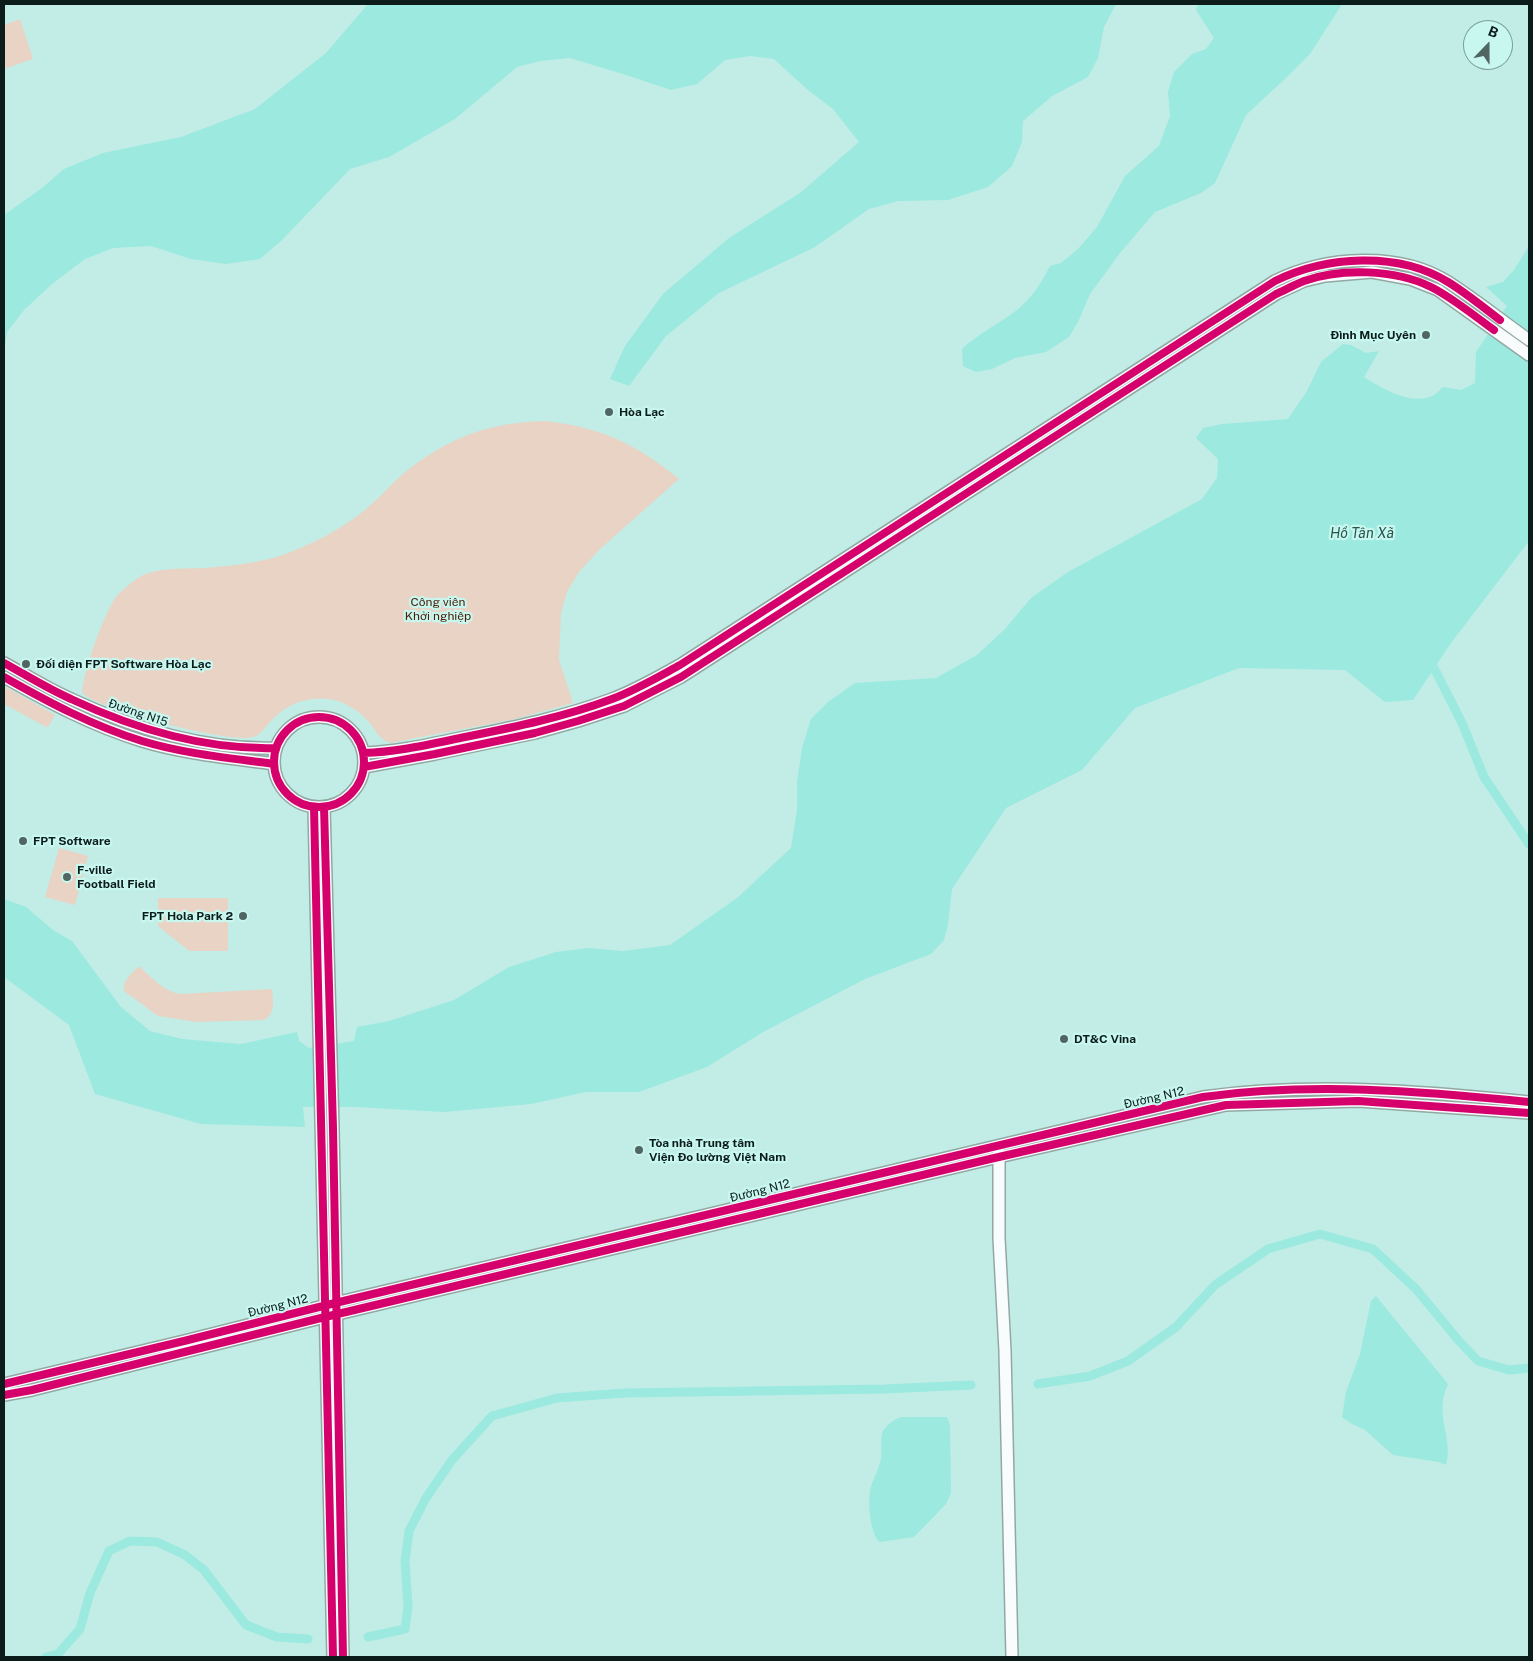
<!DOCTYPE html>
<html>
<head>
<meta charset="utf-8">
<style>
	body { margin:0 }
	#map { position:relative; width:1533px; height:1661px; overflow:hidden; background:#d2ece8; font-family:"Public Sans",sans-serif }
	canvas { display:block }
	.frame { position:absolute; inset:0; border:5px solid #0b1c1a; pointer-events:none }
	.north { position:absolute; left:1463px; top:20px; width:50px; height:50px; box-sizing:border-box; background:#c8f7ef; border:1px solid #7c9f9a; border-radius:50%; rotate:22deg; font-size:14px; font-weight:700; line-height:20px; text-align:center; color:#0b1c1a }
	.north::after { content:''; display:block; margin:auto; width:18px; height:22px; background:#516562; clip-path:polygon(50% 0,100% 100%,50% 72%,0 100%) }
</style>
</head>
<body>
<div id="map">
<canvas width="1533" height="1661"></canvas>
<div class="frame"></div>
<div class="north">B</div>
</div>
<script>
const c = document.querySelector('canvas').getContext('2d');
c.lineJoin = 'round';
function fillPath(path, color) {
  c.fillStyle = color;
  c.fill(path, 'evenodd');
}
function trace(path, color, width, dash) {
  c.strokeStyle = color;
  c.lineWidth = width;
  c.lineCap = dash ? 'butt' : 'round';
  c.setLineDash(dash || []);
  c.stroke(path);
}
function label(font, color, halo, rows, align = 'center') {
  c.font = font + ' "Public Sans",sans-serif';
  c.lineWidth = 4.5;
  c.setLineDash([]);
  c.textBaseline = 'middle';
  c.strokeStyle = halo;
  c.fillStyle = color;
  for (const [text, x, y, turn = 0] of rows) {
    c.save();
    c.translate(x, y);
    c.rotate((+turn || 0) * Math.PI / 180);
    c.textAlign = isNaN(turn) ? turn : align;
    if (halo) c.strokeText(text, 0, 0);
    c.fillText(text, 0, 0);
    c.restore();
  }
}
const built = new Path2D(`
	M 4,4 L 1529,4 L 1529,1657 L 4,1657 ZM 1473,30 L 1503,30 L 1503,60 L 1473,60 Z`);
const green = new Path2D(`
	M 20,19 L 33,59 L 4,69 L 4,25 Z
	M 546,421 C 602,428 635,443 679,479 L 600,549 L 579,572 L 567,592 L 561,613 L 559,660 L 573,703 L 515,719 L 390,743 C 379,739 376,731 369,722 C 358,710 343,700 327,699 C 304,697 285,705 270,722 C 265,727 261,735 253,737 C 230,744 101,710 82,693 C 83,673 104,613 116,597 C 121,591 130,584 136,579 C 155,567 181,569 203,568 C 231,566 262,563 288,553 C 319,541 349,525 373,503 C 385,492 396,479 409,469 C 452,436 492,422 546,421 Z
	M 4,686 L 55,715 L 49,726 L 46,727 L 4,704 Z
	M 59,848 L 88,856 L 75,905 L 45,897 Z
	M 158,898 L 228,898 L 228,951 L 189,951 L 158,926 Z
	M 139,966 C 151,977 163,991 180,994 L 272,989 C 273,1000 276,1014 264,1020 L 196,1022 L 158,1016 L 124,991 C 122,981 132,973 139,966 Z`);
const water = new Path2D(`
	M 368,4 L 1116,4 L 1104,27 L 1098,58 L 1088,77 L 1052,96 L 1023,121 L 1022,142 L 1012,166 L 988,187 L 948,200 L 898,201 L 869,209 L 815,247 L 719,293 L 666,336 L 629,386 L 610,379 L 625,346 L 663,294 L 729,238 L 800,193 L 859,142 L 833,109 L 808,90 L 774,59 L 750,56 L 725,60 L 697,84 L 671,90 L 626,75 L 570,58 L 540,61 L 517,67 L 455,119 L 389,157 L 350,169 L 283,239 L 260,259 L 226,264 L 191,259 L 151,246 L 113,248 L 85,259 L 52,284 L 24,310 L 7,332 L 4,354 L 4,215 L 42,188 L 64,169 L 103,153 L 181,137 L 255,109 L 326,53 Z
	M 1198,4 L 1342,4 L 1310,54 L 1288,76 L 1246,115 L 1215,183 L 1201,193 L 1155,212 L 1120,253 L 1090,294 L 1078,322 L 1069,337 L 1046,352 L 1015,358 L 992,369 L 976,372 L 963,366 L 962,349 C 979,333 999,324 1017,310 C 1031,299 1042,282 1050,266 L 1061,263 L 1078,249 L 1097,227 L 1125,176 L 1159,146 L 1170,116 L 1168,92 L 1174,72 L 1192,54 L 1206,49 L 1214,38 L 1196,10 Z
	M 1529,246 L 1529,541 L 1451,643 L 1413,700 L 1385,702 L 1345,670 L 1239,668 L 1135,708 L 1082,770 L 1006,808 L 952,889 L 948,925 L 944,940 L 931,954 L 865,979 L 763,1032 L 707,1067 L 639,1092 L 586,1092 L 531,1104 L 444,1112 L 356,1107 L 303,1107 L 305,1127 L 201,1124 L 95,1094 L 69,1025 L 4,977 L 4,899 L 26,907 L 53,930 L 72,941 L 121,1007 L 150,1031 L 182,1039 L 241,1044 L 297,1032 L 299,1041 L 309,1048 L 354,1041 L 357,1027 L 389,1021 L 454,1000 L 509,967 L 556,952 L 589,948 L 623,951 L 670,945 L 737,898 L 791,848 L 797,810 L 797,782 L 802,748 L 811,719 L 828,702 L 855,683 L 936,678 L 977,655 L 1005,629 L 1031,598 L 1068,572 L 1202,499 L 1217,478 L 1218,459 L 1196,438 L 1203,428 L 1222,424 L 1288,419 L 1307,391 L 1321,362 L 1343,344 L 1351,345 L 1366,353 L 1379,351 L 1364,377 C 1381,388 1413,407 1434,395 C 1437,393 1440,390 1443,387 L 1461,390 L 1475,383 L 1476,352 L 1507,306 L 1486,287 L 1503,282 L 1514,270 Z
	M 1376,1296 L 1448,1384 C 1433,1416 1454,1437 1446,1465 L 1439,1462 L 1393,1455 L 1365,1430 L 1352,1424 L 1342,1417 L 1346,1392 L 1360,1354 L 1371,1301 Z
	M 901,1417 L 947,1417 L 950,1426 L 951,1493 L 946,1504 L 914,1537 L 880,1542 C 870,1536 867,1499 871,1487 C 874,1477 879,1469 881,1458 C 883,1450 879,1439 883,1431 C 887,1425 894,1419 901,1417 Z`);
const canal = new Path2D(`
	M 1434,668 L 1462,723 L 1484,777 L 1529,844
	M 1038,1384 L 1090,1376 L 1128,1361 L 1176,1327 L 1215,1285 L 1268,1249 L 1320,1234 L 1373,1249 L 1416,1289 L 1459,1341 L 1478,1361 L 1509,1370 L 1529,1368
	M 368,1637 L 405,1629 L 408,1606 L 405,1561 L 409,1531 L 426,1498 L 452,1460 L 492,1416 L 557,1398 L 625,1393 L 885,1389 L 971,1385
	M 46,1657 L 58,1654 L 80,1629 L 90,1593 L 109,1551 L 130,1541 L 157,1542 L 185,1555 L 204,1570 L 246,1625 L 277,1637 L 308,1639`);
const minor = new Path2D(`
	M 4,663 C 26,675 48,689 71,699 C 135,729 205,750 276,748
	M 4,677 C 48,702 93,726 142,741 C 185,754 230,758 274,764
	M274 762a45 45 0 1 1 90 0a45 45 0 1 1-90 0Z
	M 363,753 C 398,752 431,744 465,737 C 515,727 564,717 612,699 C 636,690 658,677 680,665 L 1275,281 C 1326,256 1399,251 1448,282 C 1476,300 1502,321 1529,340
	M 364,767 L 435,754 L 535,733 L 578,721 L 624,706 L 681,677 L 1276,294 L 1304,281 L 1325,276 L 1372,272 L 1410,279 L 1438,290 L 1529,355
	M 314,807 L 333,1657
	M 324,807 L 333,1128 L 343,1657
	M 999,1152 L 999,1238 L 1005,1351 L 1012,1657
	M 4,1384 L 184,1341 L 335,1303 L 1203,1097 C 1311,1082 1421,1091 1529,1102
	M 4,1395 L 32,1390 L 325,1317 L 990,1159 L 1226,1105 L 1358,1101 L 1529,1113`);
const cycleway = new Path2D(`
	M 4,663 C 26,675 48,689 71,699 C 135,729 205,750 276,748
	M 4,677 C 48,702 93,726 142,741 C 185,754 230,758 274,764
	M274 762a45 45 0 1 1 90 0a45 45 0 1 1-90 0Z
	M 363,753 C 398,752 431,744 465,737 C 515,727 564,717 612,699 C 636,690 658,677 680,665 L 1275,281 C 1326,256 1398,251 1448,282 C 1466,293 1483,307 1500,320
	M 364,767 L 435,754 L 535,733 L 578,721 L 624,706 L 681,677 L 1276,294 C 1285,290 1294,285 1304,281 C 1340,268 1395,269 1431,287 C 1453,298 1473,315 1494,330
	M 314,807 L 333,1657
	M 324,807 L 333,1128 L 343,1657
	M 4,1384 L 184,1341 L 335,1303 L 1203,1097 C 1311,1082 1421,1091 1529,1102
	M 4,1395 L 32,1390 L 325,1317 L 990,1159 L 1226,1105 L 1358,1101 L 1529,1113`);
const markers = [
	[1426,335,5,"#516562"],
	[609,412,5,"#516562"],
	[26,664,5,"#516562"],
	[23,841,5,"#516562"],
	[67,877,5,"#516562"],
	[243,916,5,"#516562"],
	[1064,1039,5,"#516562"],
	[639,1150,5,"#516562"]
];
const poiNames = [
	["Đình Mục Uyên",1416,335,"right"],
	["Hòa Lạc",619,412],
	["Đối diện FPT Software Hòa Lạc",36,664],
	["FPT Software",33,841],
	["F-ville",77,870],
	["Football Field",77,884],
	["FPT Hola Park 2",233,916,"right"],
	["DT&C Vina",1074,1039],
	["Tòa nhà Trung tâm",649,1143],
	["Viện Đo lường Việt Nam",649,1157]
];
const parkNames = [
	["Công viên",438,602],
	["Khởi nghiệp",438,616]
];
const streetNames = [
	["Đường N15",138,713,19],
	["Đường N12",1154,1098,-13],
	["Đường N12",760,1191,-14],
	["Đường N12",278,1306,-14]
];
const waterNames = [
	["Hồ Tân Xã",1362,534]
];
fillPath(built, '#c2ede6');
fillPath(green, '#e8d3c5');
fillPath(water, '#9be9df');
trace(canal, '#9be9df', 9);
trace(minor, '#93a8a4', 14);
trace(minor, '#f8fcfc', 11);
trace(cycleway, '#d6006c', 8);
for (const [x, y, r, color] of markers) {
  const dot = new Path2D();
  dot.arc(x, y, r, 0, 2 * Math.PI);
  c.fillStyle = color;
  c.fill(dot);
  trace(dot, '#c8f7ef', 2);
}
label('bold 12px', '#0b1c1a', '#c8f7ef', poiNames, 'left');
label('12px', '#4e200b', '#c8f7ef', parkNames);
label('12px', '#0b1c1a', '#c8f7ef', streetNames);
label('italic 14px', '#27544f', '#c8f7ef', waterNames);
</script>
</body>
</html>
